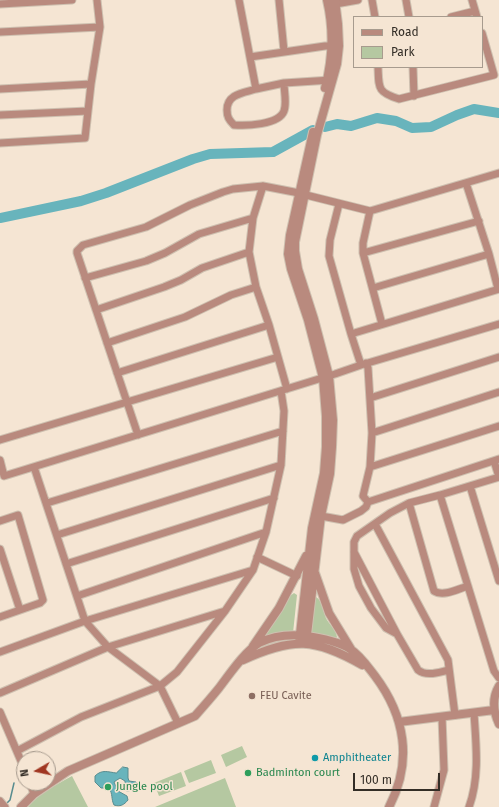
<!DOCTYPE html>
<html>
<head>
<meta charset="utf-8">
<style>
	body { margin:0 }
	#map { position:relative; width:499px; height:807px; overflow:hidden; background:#f5e5d3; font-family:"Fira Sans",sans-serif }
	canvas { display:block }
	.legend { position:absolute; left:353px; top:16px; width:130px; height:52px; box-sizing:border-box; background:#f5e5d3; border:1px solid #a79b8e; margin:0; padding:5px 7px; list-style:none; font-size:12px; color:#332d26 }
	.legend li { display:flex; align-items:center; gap:8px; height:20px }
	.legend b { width:20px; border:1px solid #a79b8e }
	.north { position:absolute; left:16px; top:751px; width:40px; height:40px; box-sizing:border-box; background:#f5e5d3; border:1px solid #a79b8e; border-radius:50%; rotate:261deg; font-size:11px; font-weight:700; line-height:16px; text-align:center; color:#332d26 }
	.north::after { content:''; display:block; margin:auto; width:14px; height:18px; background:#a03621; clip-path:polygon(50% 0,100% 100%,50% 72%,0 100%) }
	.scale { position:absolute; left:353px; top:773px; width:87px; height:18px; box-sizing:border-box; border:2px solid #332d26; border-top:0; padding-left:5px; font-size:12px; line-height:14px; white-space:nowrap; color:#332d26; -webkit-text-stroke:3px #f5e5d3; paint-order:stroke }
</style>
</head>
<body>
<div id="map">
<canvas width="499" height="807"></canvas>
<ul class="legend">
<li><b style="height:5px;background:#b98a7e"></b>Road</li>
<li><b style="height:11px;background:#b5c8a1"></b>Park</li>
</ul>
<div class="north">N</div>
<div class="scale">100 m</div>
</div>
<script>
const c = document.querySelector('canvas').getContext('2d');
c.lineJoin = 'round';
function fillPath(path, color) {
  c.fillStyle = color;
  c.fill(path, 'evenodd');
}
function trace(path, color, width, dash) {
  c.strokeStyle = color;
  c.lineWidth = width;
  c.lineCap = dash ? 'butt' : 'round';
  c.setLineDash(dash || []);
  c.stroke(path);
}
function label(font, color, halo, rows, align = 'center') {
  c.font = font + ' "Fira Sans",sans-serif';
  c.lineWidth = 3;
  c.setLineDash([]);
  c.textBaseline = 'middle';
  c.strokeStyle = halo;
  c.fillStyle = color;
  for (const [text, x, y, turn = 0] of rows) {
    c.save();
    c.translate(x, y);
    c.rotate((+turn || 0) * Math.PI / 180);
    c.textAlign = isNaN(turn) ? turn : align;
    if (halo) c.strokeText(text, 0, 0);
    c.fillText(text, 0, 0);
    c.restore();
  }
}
const green = new Path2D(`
	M 294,593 L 297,595 L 293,633 L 265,636 L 265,634 L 290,596 Z
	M 316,597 C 323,601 323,613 327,620 C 331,626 336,630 337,637 L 334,640 L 308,632 L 312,598 Z
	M 242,746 L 247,757 L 226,767 L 221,755 Z
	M 211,760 L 216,773 L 189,783 L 184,771 Z
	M 181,772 L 186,786 L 159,796 L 154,783 Z
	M 72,776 L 88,807 L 28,807 C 39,793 56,785 72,776 Z
	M 225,778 L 236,807 L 155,807 Z`);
const water = new Path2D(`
	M 123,767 L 128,768 L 128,778 L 129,781 L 136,782 L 138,785 L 134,790 L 127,791 L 125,790 L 125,781 L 120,778 L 114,782 L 118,791 L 127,796 L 128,800 C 124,805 120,807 114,805 C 111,799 113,794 109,788 L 101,788 L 95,782 L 95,776 C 102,769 108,772 116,773 Z`);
const stream = new Path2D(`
	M 5,805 L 10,800 L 14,783`);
const river = new Path2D(`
	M 325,127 L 337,124 L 351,126 L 377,118 L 396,121 L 412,128 L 431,127 L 457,115 L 474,109 L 499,113
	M 0,218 L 81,201 L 106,193 L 193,159 L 210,154 L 273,152 L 313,130`);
const minor = new Path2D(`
	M 239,0 L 256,89 L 284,83 L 331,80
	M 279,0 L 284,51
	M 372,0 L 375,17
	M 406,0 L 409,17
	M 472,0 L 477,17
	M 0,4 L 72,0
	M 330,5 L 358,0
	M 451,17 L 475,11
	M 0,32 L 100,27
	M 250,57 L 325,46 L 337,46
	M 378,67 C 379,88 377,92 399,99 L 494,75 L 482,33
	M 413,67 L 414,96
	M 0,89 L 91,84
	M 256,89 C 243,93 227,94 227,110 C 227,117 229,120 234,125 C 245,126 279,125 284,111 C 287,103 284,91 284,83
	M 0,115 L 88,111
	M 0,143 L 85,138 L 91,84 L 100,27 L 97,0
	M 466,183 L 489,254 L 498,289
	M 263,186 L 253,218 L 249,252 L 256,287 L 269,325 L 287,389
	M 339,204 L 330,240 L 329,256 L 351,334 L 361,365
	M 370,211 L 363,243 L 363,253 L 382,324
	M 363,253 L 479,221
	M 85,278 L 146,261 L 165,253 L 199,234 L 253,218
	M 373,288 L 489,254
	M 96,310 L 164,287 L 181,280 L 202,268 L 249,252
	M 351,334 L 499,289
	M 107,343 L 185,317 L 231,295 L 256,287
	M 366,363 L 368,368 L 372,433 L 370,467 L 363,496 L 368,502
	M 117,373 L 269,325
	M 370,398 L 499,357
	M 372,433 L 499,392
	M 138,435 L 77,253 L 77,251 L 83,245 L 146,227 L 190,205 L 223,192 L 233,189 L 263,186 L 294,192 L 370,211 L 499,173
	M 0,440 L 278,357
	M 0,460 L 4,476 L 335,374 L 361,365 L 499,324
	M 494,461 L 499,477
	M 34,467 L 85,621 L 108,647 L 160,686 L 178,723
	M 370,467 L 499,426
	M 470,486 L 499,581
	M 440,495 L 494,671 L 499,678
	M 368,502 L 499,459
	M 47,503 L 283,431
	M 409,503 L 434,591 C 443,597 458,589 468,586
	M 321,516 L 343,520 L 361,511 L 366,507 L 368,502
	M 0,521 L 18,515 L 43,600 L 40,603 L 0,617
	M 375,524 L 448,660 L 455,715
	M 57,535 L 281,465
	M 0,549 L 20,610
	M 354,552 L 397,634 L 386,628 L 371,608 L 359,586 L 354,569 L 354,542 L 357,536 L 390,513 L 409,503 L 440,495 L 499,477
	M 257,557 L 297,576
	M 66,564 L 274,498
	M 77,596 L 266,532
	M 397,634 L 418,670 C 427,677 439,672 449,670
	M 0,652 L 85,621 L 253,570
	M 0,693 L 108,647 L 225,611
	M 0,712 L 24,768
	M 17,751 L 81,717 L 160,686 L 177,672 L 225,611 L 253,570 L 266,532 L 281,465 L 284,411 L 281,391
	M 30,783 L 34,794
	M 0,801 L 5,807
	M 434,807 L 444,770 L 442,717
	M 469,807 C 480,777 476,744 474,713`);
const tertiary = new Path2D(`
	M 325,88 C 333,58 334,30 327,0
	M 315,573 L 329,613 L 351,649
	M 299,643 L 312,528 L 324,473 L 326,447 L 326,416 L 323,378 L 308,320 L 291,269 L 288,254 L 290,235 L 313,132
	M 306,643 L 321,516 L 330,474 L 332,447 L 333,420 L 329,376 L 314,319 L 298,269 L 295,251 L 295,242 L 317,135 L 337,64 L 339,46 L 338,24 L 335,0
	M 253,646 L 279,608 L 306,556
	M 243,660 C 293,637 315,638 362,665
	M 499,686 C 492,698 493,711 499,724
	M 399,722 L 494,710
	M 21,807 L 34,794 L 68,771 L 195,716 C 203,707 211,698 219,688 C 229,675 245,651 259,643 C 275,635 295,634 313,637 C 325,639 340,642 350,649 C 360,655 368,667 375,676 C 405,716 413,761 389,807`);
const markers = [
	[252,696,4,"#8d6e63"],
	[315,758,4,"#0f9aa8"],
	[248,773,4,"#2e9e5b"],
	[108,787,4,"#2e9e5b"]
];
const educationNames = [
	["FEU Cavite",260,696]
];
const cultureNames = [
	["Amphitheater",323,758]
];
const leisureNames = [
	["Badminton court",256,773],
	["Jungle pool",116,787]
];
fillPath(green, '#b5c8a1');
fillPath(water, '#68b4bc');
trace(water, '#588c8f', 1);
trace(stream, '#588c8f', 1.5);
trace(river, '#68b4bc', 10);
trace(minor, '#cec0b0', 9);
trace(tertiary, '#cec0b0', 10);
trace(minor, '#b98a7e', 7);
trace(tertiary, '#b98a7e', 8);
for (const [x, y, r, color] of markers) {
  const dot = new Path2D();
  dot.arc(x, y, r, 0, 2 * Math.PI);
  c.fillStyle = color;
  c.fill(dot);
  trace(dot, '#f5e5d3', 1.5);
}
label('11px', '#785e54', '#f5e5d3', educationNames, 'left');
label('11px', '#0d838f', '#f5e5d3', cultureNames, 'left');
label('11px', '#27864d', '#f5e5d3', leisureNames, 'left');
</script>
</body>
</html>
